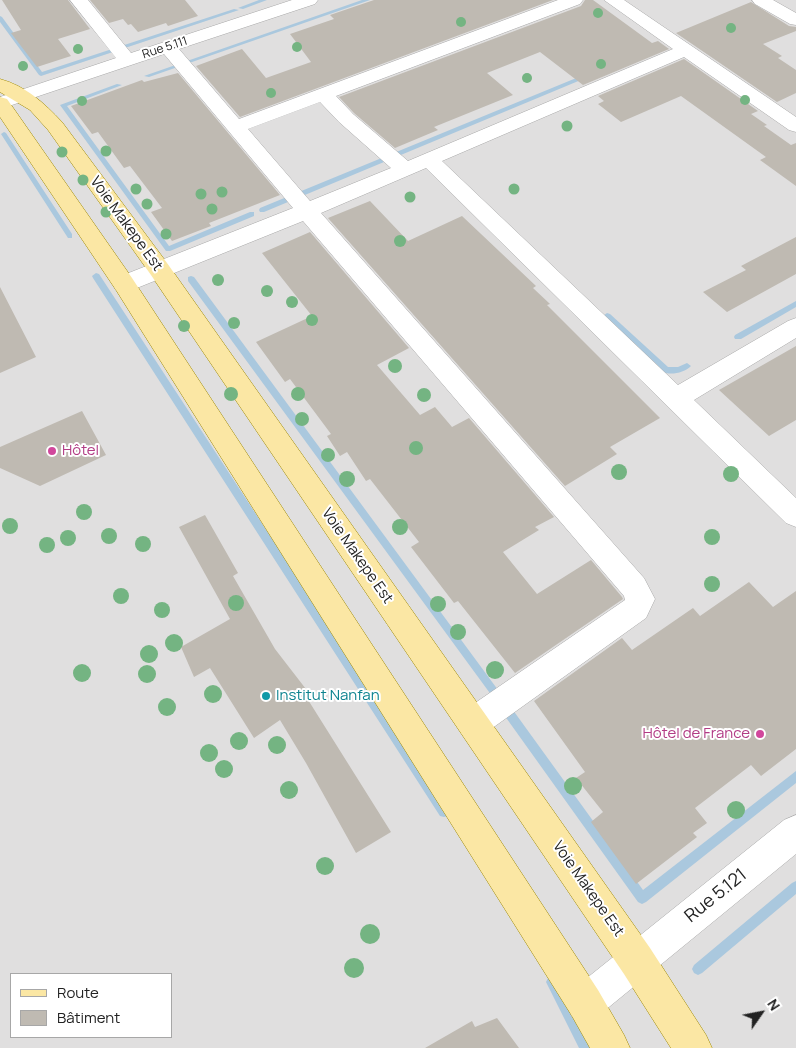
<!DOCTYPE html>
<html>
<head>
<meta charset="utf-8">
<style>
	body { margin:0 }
	#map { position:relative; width:796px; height:1048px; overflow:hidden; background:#f2f0e9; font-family:Manrope,sans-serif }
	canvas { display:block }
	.legend { position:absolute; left:10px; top:973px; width:162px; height:65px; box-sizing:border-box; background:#fff; border:1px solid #a7a7a7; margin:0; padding:6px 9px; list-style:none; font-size:15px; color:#222 }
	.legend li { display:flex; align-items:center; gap:10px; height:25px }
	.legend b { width:25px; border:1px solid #a7a7a7 }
	.north { position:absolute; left:736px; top:988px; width:50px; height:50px; -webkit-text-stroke:4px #fff; paint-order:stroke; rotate:57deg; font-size:14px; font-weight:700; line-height:20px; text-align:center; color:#222 }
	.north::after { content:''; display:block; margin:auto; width:18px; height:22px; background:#222; clip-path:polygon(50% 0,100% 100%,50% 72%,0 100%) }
</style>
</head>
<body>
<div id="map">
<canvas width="796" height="1048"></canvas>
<ul class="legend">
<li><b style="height:6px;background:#fbe7a4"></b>Route</li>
<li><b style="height:14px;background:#bfbab2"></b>Bâtiment</li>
</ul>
<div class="north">N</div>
</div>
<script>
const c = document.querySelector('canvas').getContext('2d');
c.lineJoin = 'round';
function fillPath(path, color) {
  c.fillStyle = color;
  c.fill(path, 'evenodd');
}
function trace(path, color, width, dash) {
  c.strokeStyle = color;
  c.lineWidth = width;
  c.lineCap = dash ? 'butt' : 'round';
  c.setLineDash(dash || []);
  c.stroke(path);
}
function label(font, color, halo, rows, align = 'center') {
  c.font = font + ' Manrope,sans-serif';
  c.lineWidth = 4;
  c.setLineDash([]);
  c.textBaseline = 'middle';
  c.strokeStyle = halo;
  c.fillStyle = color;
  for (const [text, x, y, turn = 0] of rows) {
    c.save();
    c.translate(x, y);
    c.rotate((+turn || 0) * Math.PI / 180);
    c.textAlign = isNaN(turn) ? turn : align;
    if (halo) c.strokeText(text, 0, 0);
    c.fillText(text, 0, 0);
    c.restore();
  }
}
const residential = new Path2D(`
	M 0,0 L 796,0 L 796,1048 L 0,1048 ZM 11,974 L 171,974 L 171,1037 L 11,1037 Z`);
const stream = new Path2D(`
	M 259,0 L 267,0 L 243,9 L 238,8 Z
	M 362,0 L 370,0 L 149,77 L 144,76 Z
	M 234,9 L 239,10 L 41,76 L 39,75 L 0,22 L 0,16 L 2,17 L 42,72 Z
	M 586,74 L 588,75 L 588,77 L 264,212 L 260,212 L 259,210 L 260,208 Z
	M 117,84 L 122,85 L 67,106 L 169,246 L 250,212 L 254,212 L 254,216 L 170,251 L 166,251 L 60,105 Z
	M 4,132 L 6,133 L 72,234 L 72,238 L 68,238 L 1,134 Z
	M 96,273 L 99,274 L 448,808 L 449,812 L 448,816 L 444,817 L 440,816 L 93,278 L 92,276 Z
	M 191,276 L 194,277 L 498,690 L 500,693 L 498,696 L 495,698 L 492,696 L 188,281 L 188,277 Z
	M 796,301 L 796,307 L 741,339 L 735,339 L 734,337 L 735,335 Z
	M 607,313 L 610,314 L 668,367 L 678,367 L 687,363 L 691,366 C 685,372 674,375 666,373 C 659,371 613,326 604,318 L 603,316 Z
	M 506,704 L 510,706 L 643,890 L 796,771 L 796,783 L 646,902 L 642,904 L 638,902 L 502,712 L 501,709 L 502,706 Z
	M 796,881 L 796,894 L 702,973 L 698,975 L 694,973 L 692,969 L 694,965 L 792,883 Z
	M 552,976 L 556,978 L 591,1048 L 579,1048 L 546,982 L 548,978 Z`);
const building = new Path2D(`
	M 2,0 L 68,0 L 90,29 L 58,39 L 71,56 L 37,67 L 11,33 L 21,30 Z
	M 90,0 L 185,0 L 198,16 L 168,26 L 166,23 L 138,32 L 131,24 L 128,25 L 123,19 L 109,23 Z
	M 374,0 L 553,0 L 240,117 L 196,66 L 242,49 L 266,78 L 311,62 L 290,34 L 334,19 L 330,15 Z
	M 585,0 L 593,0 L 652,43 L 658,41 L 669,49 L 583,85 L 540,52 L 487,73 L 513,95 L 434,127 L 438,130 L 395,148 L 354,113 L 339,97 L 581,6 Z
	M 751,2 L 789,26 L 796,27 L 796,31 L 763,44 L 782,56 L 778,58 L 796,70 L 796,93 L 777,102 L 676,33 Z
	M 684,59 L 758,111 L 751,114 L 767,125 L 764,126 L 791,145 L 796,143 L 796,186 L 760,160 L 766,157 L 681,96 L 621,122 L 598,104 L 604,101 L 598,96 Z
	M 178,73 L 280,195 L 209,223 L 211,226 L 172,241 L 151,212 L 162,208 L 130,166 L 124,168 L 98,132 L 92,134 L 71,106 L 142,80 L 144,82 Z
	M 370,201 L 408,241 L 462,216 L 536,286 L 533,288 L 550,304 L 547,305 L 660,418 L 610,447 L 617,454 L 565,486 L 328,218 Z
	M 310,232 L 409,348 L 377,365 L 420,415 L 435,407 L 452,427 L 469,418 L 554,517 L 535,527 L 539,530 L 503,552 L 537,594 L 591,560 L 622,597 L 623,599 L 515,673 L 458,601 L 454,603 L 411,547 L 419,542 L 370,479 L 366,481 L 347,452 L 340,456 L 327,436 L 331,434 L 290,379 L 285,382 L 256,342 L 312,316 L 262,253 Z
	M 796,237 L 796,274 L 727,312 L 703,292 L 746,270 L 741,266 Z
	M 0,287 L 36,357 L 0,373 Z
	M 796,346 L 796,420 L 769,436 L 719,390 Z
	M 82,411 L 106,455 L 40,486 L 0,468 L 0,447 Z
	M 205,515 L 238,573 L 233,576 L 275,649 L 309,693 L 305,695 L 391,832 L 356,853 L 306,763 L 280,720 L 254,738 L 210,668 L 194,677 L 181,647 L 230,619 L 179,527 Z
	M 749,582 L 773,607 L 796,591 L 796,749 L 761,776 L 751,765 L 695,808 L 707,823 L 693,833 L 697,837 L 636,884 L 591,822 L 603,812 L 576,778 L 585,772 L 534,701 L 622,638 L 632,650 L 693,608 L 700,616 Z
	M 497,1018 L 519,1048 L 425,1048 L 472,1021 L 475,1027 Z`);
const minor = new Path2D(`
	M 70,0 L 88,0 L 131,53 L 292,0 L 318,0 L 315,4 L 179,49 L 239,119 L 558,0 L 583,0 L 580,4 L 336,96 L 353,114 L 408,161 L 673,49 L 604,0 L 624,0 L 796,117 L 796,132 L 789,130 L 684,57 L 442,161 L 678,385 L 788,321 L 796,318 L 796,338 L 694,400 L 796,498 L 796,527 L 786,523 L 426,168 L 321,213 L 644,578 L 655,599 L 646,618 L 484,734 L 473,739 L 462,734 L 457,723 L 462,712 L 625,600 L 624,596 L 303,221 L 132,290 L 124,292 L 116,290 L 113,284 L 116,278 L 293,208 L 164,54 L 0,109 L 0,97 L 116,58 ZM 320,102 L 339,122 L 391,168 L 310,201 L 248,129 Z
	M 752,0 L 773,0 L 796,13 L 796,25 L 790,24 L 755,4 Z
	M 796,815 L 796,854 L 598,1016 L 585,1022 L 572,1016 L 566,1003 L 572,990 L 784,820 Z`);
const major = new Path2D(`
	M 0,79 C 26,86 44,103 62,122 L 167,263 L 650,948 L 706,1035 L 712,1048 L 671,1048 L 624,974 L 151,275 L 48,130 L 30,110 L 0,92 Z
	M 0,97 L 7,99 L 132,278 L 598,990 L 624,1035 L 630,1048 L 590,1048 L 572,1016 L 116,290 L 0,117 Z`);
const trees = [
	[598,13,5],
	[461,22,5],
	[731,28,5],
	[297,47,5],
	[78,49,5],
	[601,64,5],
	[23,66,5],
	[527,78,5],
	[271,93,5],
	[745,100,5],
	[82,101,5],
	[567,126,5.5],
	[106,151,5.5],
	[62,152,5.5],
	[83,180,5.5],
	[136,189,5.5],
	[514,189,5.5],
	[222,192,5.5],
	[201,194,5.5],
	[410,197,5.5],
	[147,204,5.5],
	[212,209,5.5],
	[106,212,5.5],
	[166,234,5.5],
	[400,241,6],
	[218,280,6],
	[267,291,6],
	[292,302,6],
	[312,320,6],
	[234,323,6],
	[184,326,6],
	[395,366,7],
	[231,394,7],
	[298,394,7],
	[424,395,7],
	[302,419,7],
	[416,448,7],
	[328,455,7],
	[619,472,8],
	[731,474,8],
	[347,479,8],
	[84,512,8],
	[10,526,8],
	[400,527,8],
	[109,536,8],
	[712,537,8],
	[68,538,8],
	[143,544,8],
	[47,545,8],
	[712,584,8],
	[121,596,8],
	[236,603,8],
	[438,604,8],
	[162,610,8],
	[458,632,8],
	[174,643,9],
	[149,654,9],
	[495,670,9],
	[82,673,9],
	[147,674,9],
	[213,694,9],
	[167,707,9],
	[239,741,9],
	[277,745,9],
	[209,753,9],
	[224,769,9],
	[573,786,9],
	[289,790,9],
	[736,810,9],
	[325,866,9],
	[370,934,10],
	[354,968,10]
];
const markers = [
	[52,451,5,"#d1479c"],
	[266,696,5,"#0f9aa8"],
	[760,734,5,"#d1479c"]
];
const farStreetnames = [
	["Rue 5.111",165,48,-18]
];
const streetNames = [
	["Voie Makepe Est",126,224,54],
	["Voie Makepe Est",357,556,55],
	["Voie Makepe Est",588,889,55]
];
const hotelNames = [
	["Hôtel",62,451],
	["Hôtel de France",750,734,"right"]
];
const cultureNames = [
	["Institut Nanfan",276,696]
];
const nearStreetnames = [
	["Rue 5.121",716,896,-39]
];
fillPath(residential, '#e0dfdf');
fillPath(stream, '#aac8de');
fillPath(building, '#bfbab2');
trace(minor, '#a9a9a9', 1);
trace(major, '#9e8901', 1);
fillPath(minor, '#fff');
fillPath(major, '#fbe7a4');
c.fillStyle = '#74b482';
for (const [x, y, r] of trees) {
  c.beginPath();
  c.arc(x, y, r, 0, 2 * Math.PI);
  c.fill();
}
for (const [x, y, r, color] of markers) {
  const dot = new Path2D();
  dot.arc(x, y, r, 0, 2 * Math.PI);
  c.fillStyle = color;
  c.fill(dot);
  trace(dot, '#fff', 2);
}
label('12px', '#222', '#fff', farStreetnames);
label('15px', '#222', '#fff', streetNames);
label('15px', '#b23c85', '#fff', hotelNames, 'left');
label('15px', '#0d838f', '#fff', cultureNames, 'left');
label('18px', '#222', '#fff', nearStreetnames);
</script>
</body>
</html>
